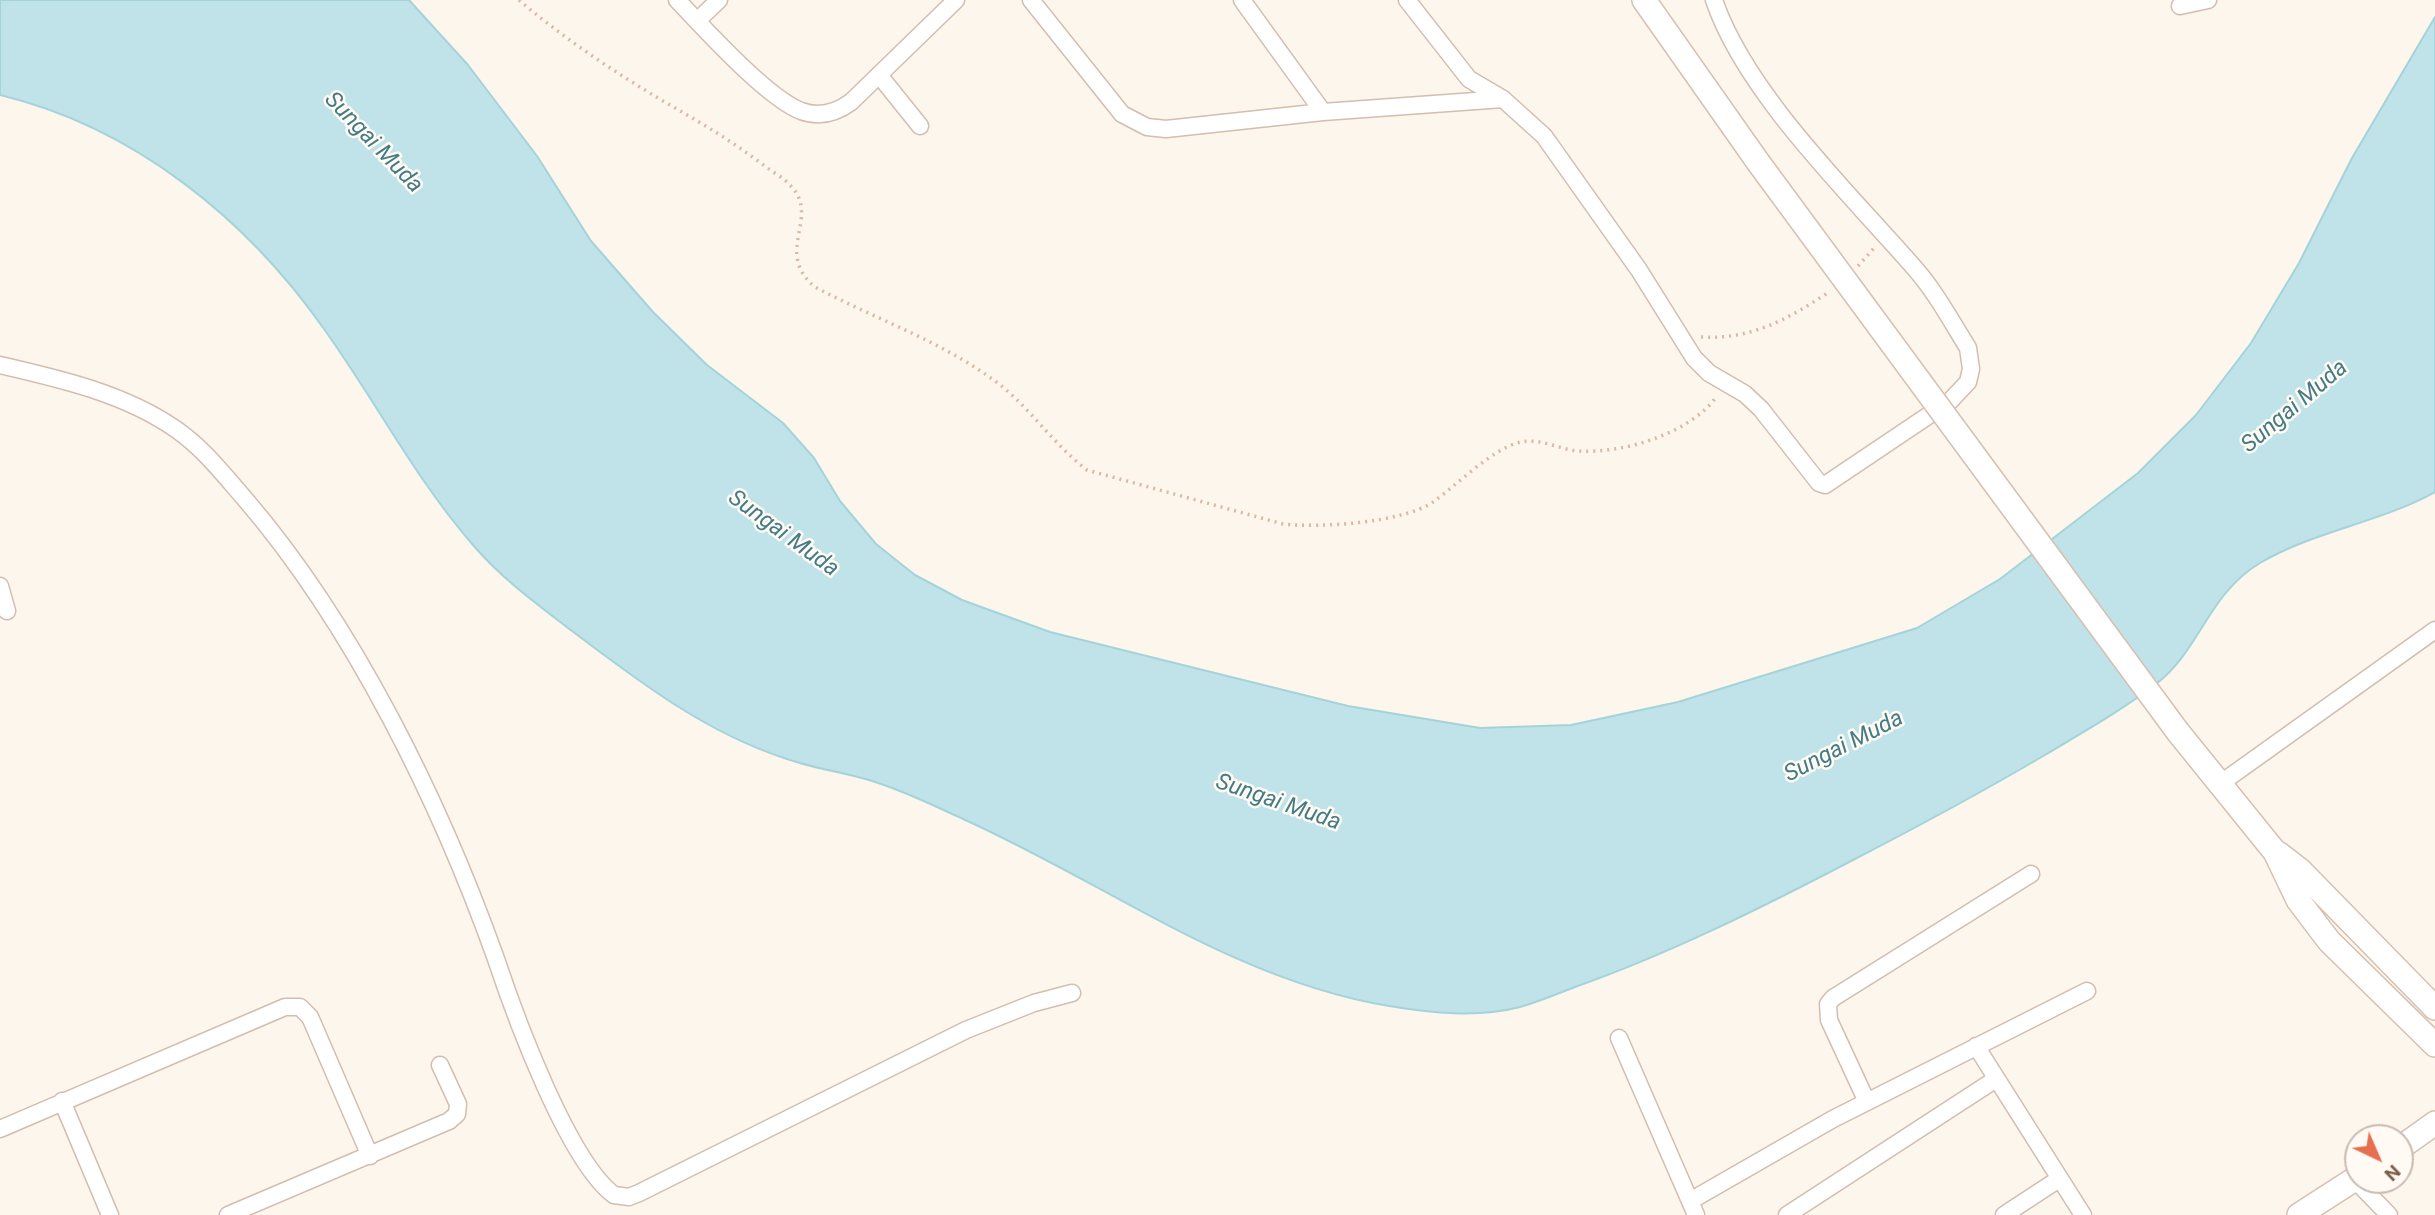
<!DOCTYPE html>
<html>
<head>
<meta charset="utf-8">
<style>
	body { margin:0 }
	#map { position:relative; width:2435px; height:1215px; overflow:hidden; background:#fdf6ec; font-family:Roboto,sans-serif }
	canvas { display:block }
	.north { position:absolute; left:2344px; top:1124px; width:70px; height:70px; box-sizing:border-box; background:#fffaf3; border:2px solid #cabbb1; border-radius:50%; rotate:136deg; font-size:19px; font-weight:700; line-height:28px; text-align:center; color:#7a5c4d }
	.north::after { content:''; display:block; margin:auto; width:24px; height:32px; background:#e76f51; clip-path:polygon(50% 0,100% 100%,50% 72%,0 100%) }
</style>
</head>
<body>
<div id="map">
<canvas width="2435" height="1215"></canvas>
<div class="north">N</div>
</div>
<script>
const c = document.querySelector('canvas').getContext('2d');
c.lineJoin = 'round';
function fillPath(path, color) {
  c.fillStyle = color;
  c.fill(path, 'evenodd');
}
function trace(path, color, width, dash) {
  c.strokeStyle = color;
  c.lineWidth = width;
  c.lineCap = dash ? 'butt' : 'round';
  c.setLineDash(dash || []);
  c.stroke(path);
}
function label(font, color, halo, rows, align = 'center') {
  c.font = font + ' Roboto,sans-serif';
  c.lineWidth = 5;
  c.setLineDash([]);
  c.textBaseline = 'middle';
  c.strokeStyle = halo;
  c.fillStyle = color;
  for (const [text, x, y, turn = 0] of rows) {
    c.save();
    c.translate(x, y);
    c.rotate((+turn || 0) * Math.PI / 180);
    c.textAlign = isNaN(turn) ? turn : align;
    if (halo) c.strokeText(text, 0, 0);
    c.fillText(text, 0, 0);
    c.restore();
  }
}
const water = new Path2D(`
	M 0,0 L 409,0 L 468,65 L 537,156 L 591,241 L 653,312 L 707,365 L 783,423 L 814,458 L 840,501 L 876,544 L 915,575 L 962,600 L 1050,632 L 1348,706 L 1480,728 L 1571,725 L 1678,702 L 1917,628 L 2000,579 L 2138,473 L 2196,415 L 2251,343 L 2299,263 L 2352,158 L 2435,17 L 2435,492 C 2379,523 2314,531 2260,563 C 2208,594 2199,652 2156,684 C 2121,711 2083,732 2045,755 C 1982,792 1919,826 1853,860 C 1763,907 1671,953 1575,987 C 1557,994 1538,1002 1520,1007 C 1478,1018 1431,1013 1389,1006 C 1232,980 1106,883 963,819 C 933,805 901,790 869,780 C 841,772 812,768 784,758 C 705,732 638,681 572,631 C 537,604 502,579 473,545 C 416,480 375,400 324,329 C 246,218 133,127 0,95 Z`);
const path = new Path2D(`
	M 519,0 C 562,37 610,69 658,98 C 696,120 731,140 766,167 C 774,173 784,178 791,186 C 821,218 773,252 815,287 C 877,320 942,341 999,384 C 1031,409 1054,445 1087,470 L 1283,524 C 1320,528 1402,523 1433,502 C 1457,485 1493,448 1521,442 C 1541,438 1558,449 1578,451 C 1622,454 1690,434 1717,396
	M 1858,266 L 1874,248
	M 1701,337 C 1751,340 1788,319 1829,292`);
const street = new Path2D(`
	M 677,0 C 705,29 766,97 801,111 C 820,118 836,113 851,102 L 956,0
	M 1031,0 L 1122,114 L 1147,127 L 1166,129 L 1323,112 L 1503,99
	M 1242,0 L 1323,112
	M 1407,0 L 1469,79 L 1503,99 L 1544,136 L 1639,270 L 1694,358 L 1709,373 L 1745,394 L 1761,409 L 1819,483 L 1825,485 L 1950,401 L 1968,382 L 1971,369 L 1968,348 C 1950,319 1934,289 1911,264 C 1847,191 1745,92 1714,0
	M 2180,6 L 2208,0
	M 697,21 L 719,0
	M 879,75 L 920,126
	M 0,365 C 61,379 126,394 177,430 C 204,449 224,475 245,499 C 354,626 440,802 496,959 C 515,1016 568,1161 614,1195 L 629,1197 L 639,1193 L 966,1030 L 1034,1003 L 1072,993
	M 0,586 L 7,611
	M 2221,783 L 2435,630
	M 1619,1038 L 1696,1215
	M 1976,1046 L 2083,1215
	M 62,1101 L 110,1215
	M 1867,1102 L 1829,1020 L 1828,1004 L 1833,998 L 2031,874
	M 0,1129 L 285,1007 L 300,1007 L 310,1017 L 370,1156
	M 2355,1180 L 2389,1215
	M 1690,1201 L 1833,1119 L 2087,991
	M 228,1215 L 449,1121 L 457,1114 L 458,1104 L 440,1065
	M 1787,1215 L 1996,1079
	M 2004,1215 L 2059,1179`);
const secondary = new Path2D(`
	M 1644,0 L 1758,162
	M 2178,732 L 2275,852 L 2298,900 L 2329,941 L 2435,1045
	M 2278,853 L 2300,870 L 2435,1008
	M 2400,1148 L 2435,1123
	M 2299,1215 L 2358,1177`);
const secondaryBridge = new Path2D(`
	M 1758,162 L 2178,732`);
const waterNames = [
	["Sungai Muda",373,143,46],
	["Sungai Muda",2295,407,-40],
	["Sungai Muda",783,534,36],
	["Sungai Muda",1844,747,-27],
	["Sungai Muda",1278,803,19]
];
fillPath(water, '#bfe3e8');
trace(water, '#a5d3da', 2);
trace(street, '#d1beb0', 19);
trace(secondary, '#d6c0b0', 26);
trace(path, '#d9b8a5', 3.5, [2, 5]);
trace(street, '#fff', 16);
trace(secondary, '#fff', 23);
trace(secondaryBridge, '#d6c0b0', 26, []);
trace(secondaryBridge, '#fff', 23);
label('italic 23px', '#437c86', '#fffaf3', waterNames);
</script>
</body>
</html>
